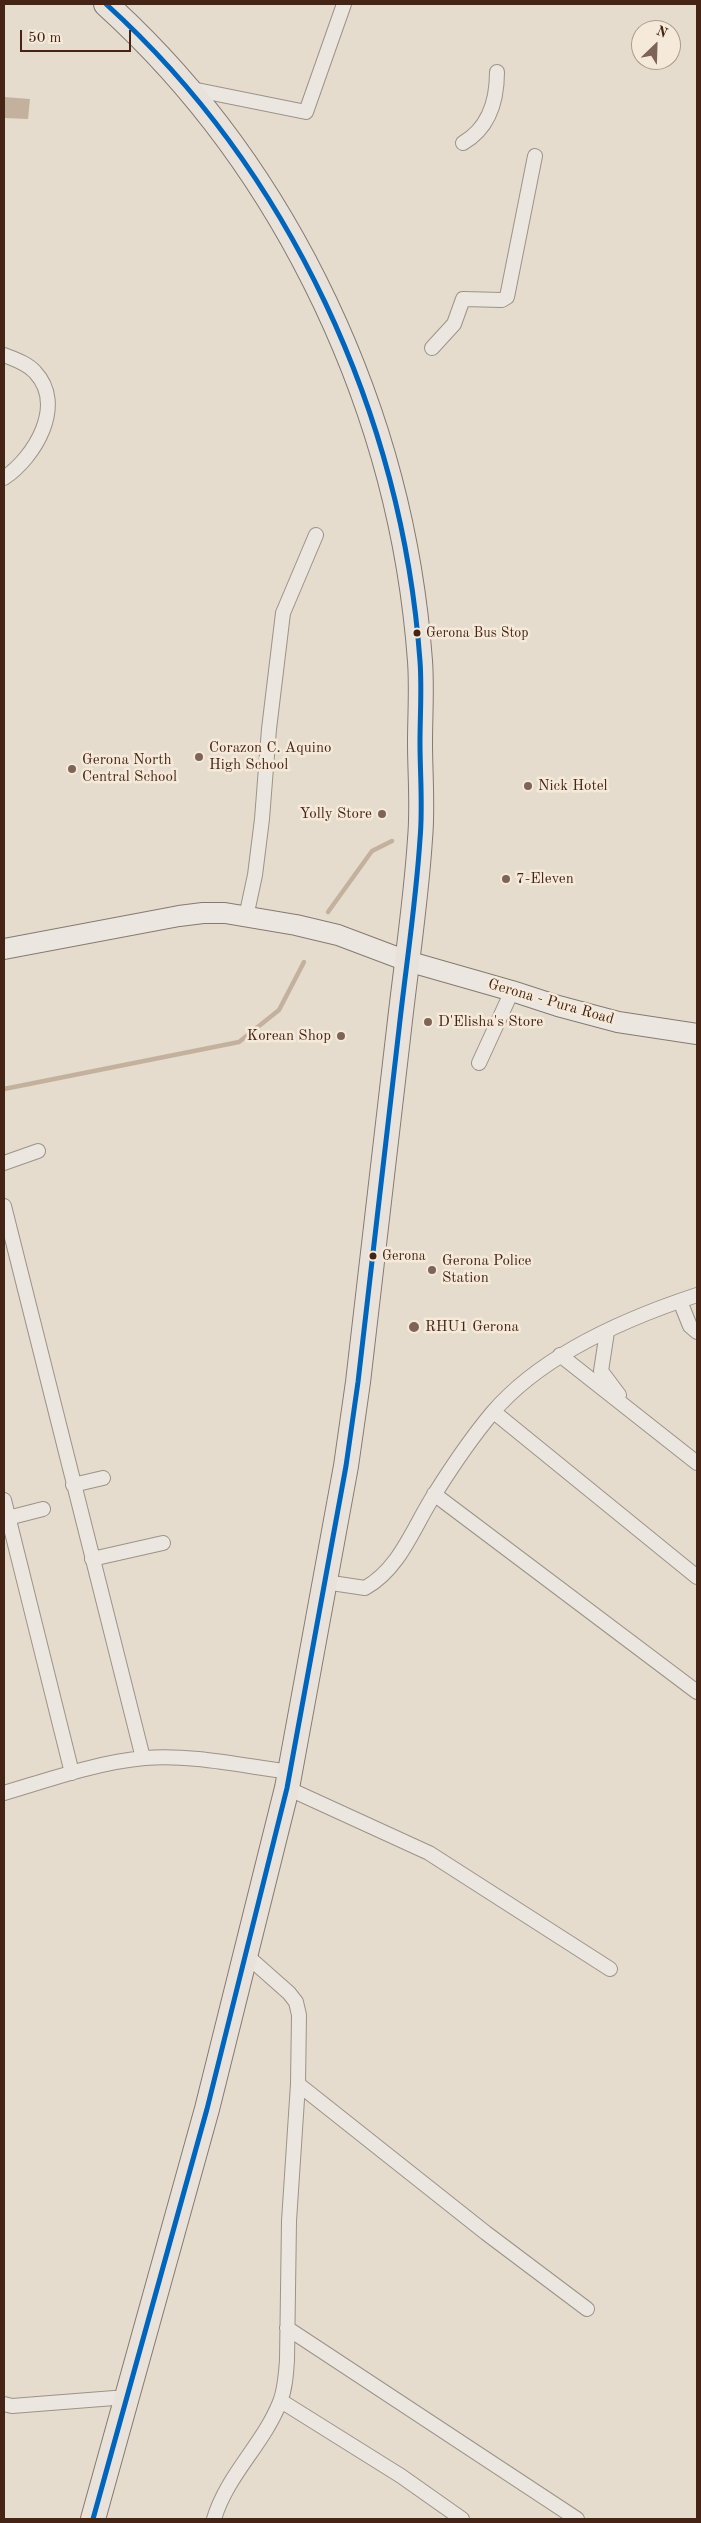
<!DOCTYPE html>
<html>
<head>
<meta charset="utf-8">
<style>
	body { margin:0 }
	#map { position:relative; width:701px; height:2523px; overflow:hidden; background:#e5dcce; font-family:"Old Standard TT",serif }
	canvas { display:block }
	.frame { position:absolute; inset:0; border:5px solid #462415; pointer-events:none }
	.north { position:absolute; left:631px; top:20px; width:50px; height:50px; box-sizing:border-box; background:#f5ead9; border:1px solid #af9b8b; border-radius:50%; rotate:24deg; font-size:14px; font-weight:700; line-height:20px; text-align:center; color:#462415 }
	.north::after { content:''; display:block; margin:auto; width:18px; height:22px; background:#7e6456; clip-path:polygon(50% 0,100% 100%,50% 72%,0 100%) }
	.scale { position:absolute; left:20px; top:30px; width:111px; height:22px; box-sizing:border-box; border:2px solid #462415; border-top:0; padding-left:6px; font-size:15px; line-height:18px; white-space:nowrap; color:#462415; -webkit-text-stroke:4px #f5ead9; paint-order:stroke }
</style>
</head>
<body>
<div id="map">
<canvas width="701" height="2523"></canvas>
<div class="frame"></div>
<div class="north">N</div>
<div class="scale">50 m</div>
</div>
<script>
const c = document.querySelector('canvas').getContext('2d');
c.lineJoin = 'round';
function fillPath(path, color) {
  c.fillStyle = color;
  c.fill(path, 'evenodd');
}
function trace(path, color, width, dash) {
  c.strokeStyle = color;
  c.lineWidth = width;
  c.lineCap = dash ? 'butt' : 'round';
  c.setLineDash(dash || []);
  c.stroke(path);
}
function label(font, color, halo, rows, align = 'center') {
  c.font = font + ' "Old Standard TT",serif';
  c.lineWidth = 5;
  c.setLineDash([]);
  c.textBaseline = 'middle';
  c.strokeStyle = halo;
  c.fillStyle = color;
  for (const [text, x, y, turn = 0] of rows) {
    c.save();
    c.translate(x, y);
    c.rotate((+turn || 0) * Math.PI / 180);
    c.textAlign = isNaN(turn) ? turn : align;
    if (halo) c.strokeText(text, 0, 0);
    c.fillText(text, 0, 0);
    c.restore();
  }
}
const water = new Path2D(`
	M 4,97 L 30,99 L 28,119 L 4,118 Z`);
const stream = new Path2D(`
	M 328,912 L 372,851 L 392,841
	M 4,1089 L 239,1042 L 279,1010 L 304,962`);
const minor = new Path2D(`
	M 187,88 L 306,112 L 344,4
	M 463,143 C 489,128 497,101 497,72
	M 432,348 L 454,324 L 463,299 L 502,300 L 507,297 L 535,156
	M 4,355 C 14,359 27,363 35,372 C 66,405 35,457 4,478
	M 246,917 L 255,875 L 262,819 L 269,729 L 283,613 L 316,535
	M 479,1063 L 512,991
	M 4,1163 L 38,1151
	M 4,1206 L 143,1758
	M 680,1301 L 690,1326 L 697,1332
	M 607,1332 L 601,1371 L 619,1395
	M 560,1355 L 697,1463
	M 494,1412 L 697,1577
	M 73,1485 L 103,1478
	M 434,1494 L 697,1692
	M 4,1500 L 72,1773
	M 4,1519 L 43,1509
	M 92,1559 L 163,1543
	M 325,1582 L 365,1588 C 401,1568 414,1525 436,1492 C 453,1465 472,1437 493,1412 C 542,1355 627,1318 697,1295
	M 287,1788 L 429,1853 L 610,1969
	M 4,1793 C 48,1780 98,1762 145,1758 C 192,1754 243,1766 290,1772
	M 298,2084 L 486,2233 L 587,2309
	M 287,2328 L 577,2519
	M 281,2401 L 401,2476 L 462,2519
	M 4,2404 L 12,2406 L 127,2397
	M 214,2519 C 227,2475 263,2445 280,2402 C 285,2389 286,2375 287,2360 L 289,2221 L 298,2084 L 299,2015 L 296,2002 L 289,1993 L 246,1955`);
const secondary = new Path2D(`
	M 4,949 L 179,916 L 203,913 L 225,913 L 296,925 L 338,935 L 407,961 L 512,991 L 558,1006 L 618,1022 L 697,1034`);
const trunk = new Path2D(`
	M 93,2519 L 207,2109 L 287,1788 L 346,1466 L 358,1382 C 372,1264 385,1147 399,1029 C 406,966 416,902 420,839 C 423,807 420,774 420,743 C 420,716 422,688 420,661 C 402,415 290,171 106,4`);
const bus1 = new Path2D(`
	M 93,2519 L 207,2109 L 287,1788 L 346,1466 L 358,1382 C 372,1264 385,1147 399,1029 C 406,966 416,902 420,839 C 423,807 420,774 420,743 C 420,716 422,688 420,661 C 402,415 290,171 106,4`);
const markers = [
	[417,633,4.5,"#462415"],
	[199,757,5,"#7e6456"],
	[72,769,5,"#7e6456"],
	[528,786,5,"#7e6456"],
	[382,814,5,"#7e6456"],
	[506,879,5,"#7e6456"],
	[428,1022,5,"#7e6456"],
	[341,1036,5,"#7e6456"],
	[373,1256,4.5,"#462415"],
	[432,1270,5,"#7e6456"],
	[414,1327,6,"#7e6456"]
];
const busNames = [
	["Gerona Bus Stop",426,633],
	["Gerona",382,1256]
];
const poiNames = [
	["Corazon C. Aquino",209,748],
	["High School",209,765],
	["Gerona North",82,760],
	["Central School",82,777],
	["Nick Hotel",538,786],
	["Yolly Store",372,814,"right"],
	["7-Eleven",516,879],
	["D'Elisha's Store",438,1022],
	["Korean Shop",331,1036,"right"],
	["Gerona Police",442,1261],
	["Station",442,1278],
	["RHU1 Gerona",425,1327]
];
const streetNames = [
	["Gerona - Pura Road",551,1002,16]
];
fillPath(water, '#c4b19d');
trace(stream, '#c4b19d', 4.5);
trace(minor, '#9c9389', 16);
trace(secondary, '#857a71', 22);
trace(trunk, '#857a71', 26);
trace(minor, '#ebe6df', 14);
trace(secondary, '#ebe6df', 20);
trace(trunk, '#e8e2da', 24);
trace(bus1, '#0065bd', 5);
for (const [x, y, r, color] of markers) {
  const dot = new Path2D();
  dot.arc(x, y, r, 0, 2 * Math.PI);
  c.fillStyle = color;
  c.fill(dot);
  trace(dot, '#f5ead9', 2);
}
label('14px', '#462415', '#f5ead9', busNames, 'left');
label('15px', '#462415', '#f5ead9', poiNames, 'left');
label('15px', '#462415', '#f5ead9', streetNames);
</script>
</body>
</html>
